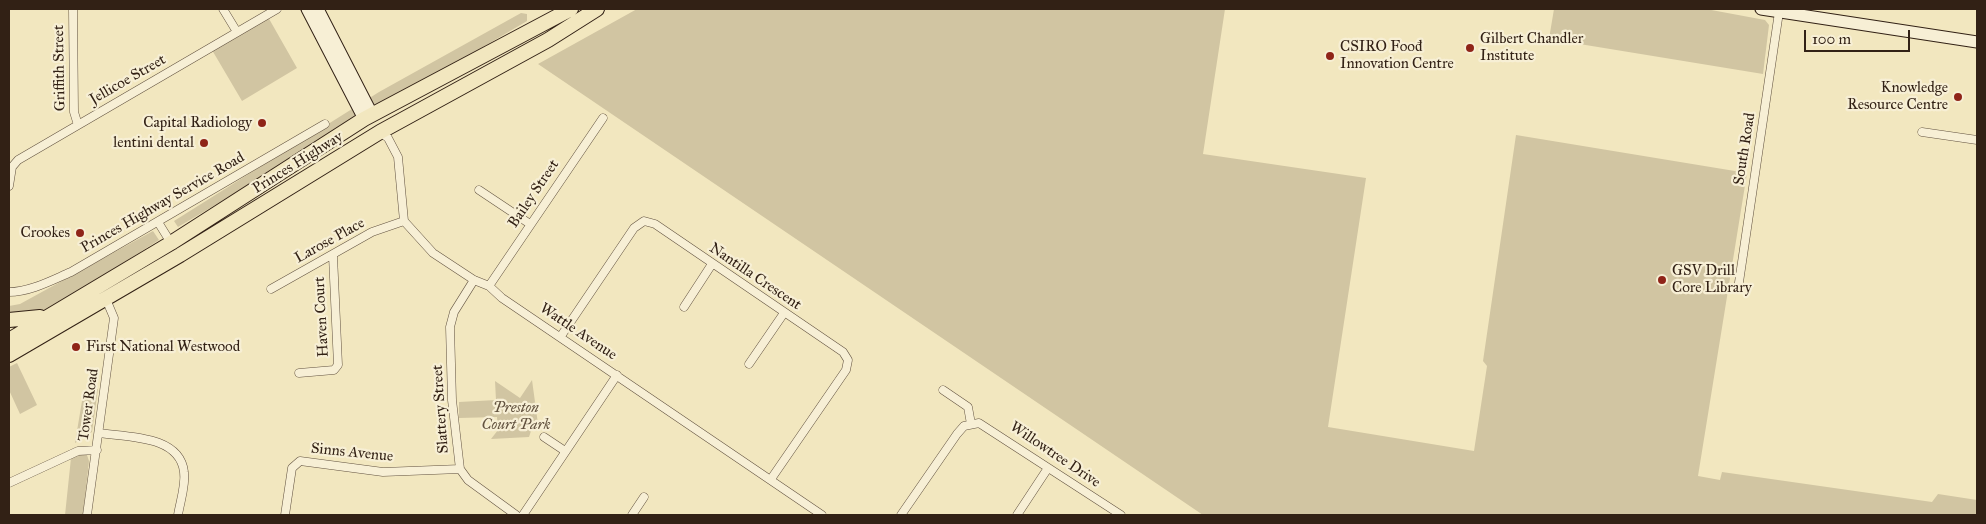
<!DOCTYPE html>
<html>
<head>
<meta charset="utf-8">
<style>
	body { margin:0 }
	#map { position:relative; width:1986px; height:524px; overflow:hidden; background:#f2e7bf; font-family:"IM FELL Great Primer",serif }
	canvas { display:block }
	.frame { position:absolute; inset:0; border:10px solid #322115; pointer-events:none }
	.scale { position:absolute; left:1804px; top:30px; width:106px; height:22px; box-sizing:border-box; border:2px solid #322115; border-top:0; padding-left:6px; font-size:15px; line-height:18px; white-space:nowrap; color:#322115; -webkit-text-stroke:4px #f7efd5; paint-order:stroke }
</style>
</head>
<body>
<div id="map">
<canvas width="1986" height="524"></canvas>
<div class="frame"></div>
<div class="scale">100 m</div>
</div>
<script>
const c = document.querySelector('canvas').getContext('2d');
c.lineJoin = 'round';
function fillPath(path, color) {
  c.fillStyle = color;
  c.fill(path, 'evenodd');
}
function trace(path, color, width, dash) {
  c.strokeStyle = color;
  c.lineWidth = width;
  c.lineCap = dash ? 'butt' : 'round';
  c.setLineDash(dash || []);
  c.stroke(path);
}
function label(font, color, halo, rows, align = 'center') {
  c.font = font + ' "IM FELL Great Primer",serif';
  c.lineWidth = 4.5;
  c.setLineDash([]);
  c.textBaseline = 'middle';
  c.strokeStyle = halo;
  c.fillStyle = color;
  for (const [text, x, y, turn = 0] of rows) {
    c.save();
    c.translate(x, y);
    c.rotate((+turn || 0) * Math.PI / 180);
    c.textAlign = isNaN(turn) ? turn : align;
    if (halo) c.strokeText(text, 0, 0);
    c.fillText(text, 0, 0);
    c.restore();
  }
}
const green = new Path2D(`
	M 637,9 L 1225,9 L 1203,154 L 1366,178 L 1328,427 L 1474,451 L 1487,366 L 1483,361 L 1516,135 L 1747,173 L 1698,476 L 1720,480 L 1722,472 L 1932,502 L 1938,494 L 1977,500 L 1977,515 L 1203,515 L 538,64 Z
	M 1554,9 L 1706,9 L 1765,20 L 1769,25 L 1763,74 L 1549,39 Z
	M 521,13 L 527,14 L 527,21 L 178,227 L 174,221 L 379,92 Z
	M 268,17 L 297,68 L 242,101 L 212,50 Z
	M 153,231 L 159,240 L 54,307 L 27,315 L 9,315 L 9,306 L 20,304 Z
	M 17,363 L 37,405 L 20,414 L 9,390 L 9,367 Z
	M 532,380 L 538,424 L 532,428 L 529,437 L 491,439 L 498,430 L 497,417 L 459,418 L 459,402 L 496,400 L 495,381 L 520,398 Z
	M 98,389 L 92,432 L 75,443 L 83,395 Z
	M 80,453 L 87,455 L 89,461 L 83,515 L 65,515 L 71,458 Z`);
const street = new Path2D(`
	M 73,9 L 74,112 L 78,125
	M 223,9 L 237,32
	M 380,132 L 388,138 L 398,157 L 404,221 L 433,253 L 474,280 L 489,286 L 502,298 L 822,515
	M 1922,132 L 1977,140
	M 9,186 L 12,167 L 18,160 L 277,9
	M 479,190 L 530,224
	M 158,222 L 171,243
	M 474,280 L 454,312 L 450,327 L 452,400 L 460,469 L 468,480 L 516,515
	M 489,286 L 603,118
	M 271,289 L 372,232 L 404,221
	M 1738,289 L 1779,12
	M 9,292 C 30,292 52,280 71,272 L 325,124
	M 684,307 L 712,264
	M 561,336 L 634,228 L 644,221 L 655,224 L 843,352 L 848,360 L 846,370 L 771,479
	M 749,364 L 784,313
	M 299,373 L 334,370 L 338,365 L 333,256
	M 943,390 L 968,407 L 971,424
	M 99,433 C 127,437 180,435 184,472 C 186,485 180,502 178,515
	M 544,437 L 565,451
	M 9,483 L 78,451 L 97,450
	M 87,515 L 114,318 L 106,299
	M 285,515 L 292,468 L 300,461 L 383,472 L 460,469
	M 523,515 L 617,375
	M 632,515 L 644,497
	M 901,515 L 957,434 L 964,426 L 979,423 L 1121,515
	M 1017,515 L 1048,468`);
const secondary = new Path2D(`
	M 307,9 L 364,119
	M 318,9 L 372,114
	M 1761,9 L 1977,42`);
const highway = new Path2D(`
	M 9,320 L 40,317
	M 9,340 L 171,243 L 364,119 L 571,9
	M 9,355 L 180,255 L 380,132 L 548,40 L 597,9`);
const markers = [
	[1470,48,5,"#8f2418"],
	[1330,56,5,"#8f2418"],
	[1958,97,5,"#8f2418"],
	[262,123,5,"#8f2418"],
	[204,143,5,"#8f2418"],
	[80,233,5,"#8f2418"],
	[1662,280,5,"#8f2418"],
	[76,347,5,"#8f2418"]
];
const poiNames = [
	["Gilbert Chandler",1480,39],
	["Institute",1480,56],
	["CSIRO Foođ",1340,47],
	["Innovation Centre",1340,64],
	["Knowledge",1948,88,"right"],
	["Resource Centre",1948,105,"right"],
	["Capital Radiology",252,123,"right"],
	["lentini dental",194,143,"right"],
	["Crookes",70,233,"right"],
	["GSV Drill",1672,271],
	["Core Library",1672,288],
	["First National Westwood",86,347]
];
const streetNames = [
	["Griffith Street",60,68,-91],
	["Jellicoe Street",128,80,-30],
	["South Road",1745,149,-81],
	["Princes Highway",298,163,-32],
	["Bailey Street",534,194,-56],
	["Princes Highway Service Road",163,203,-30],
	["Larose Place",330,241,-29],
	["Nantilla Crescent",755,277,34],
	["Haven Court",322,317,-93],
	["Wattle Avenue",578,332,34],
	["Tower Road",89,405,-82],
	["Slattery Street",441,409,-94],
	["Sinns Avenue",352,453,6],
	["Willowtree Drive",1055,455,34]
];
const parkNames = [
	["Preston",516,408],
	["Court Park",516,425]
];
fillPath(green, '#d1c5a2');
trace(street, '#625240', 9);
trace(secondary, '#322115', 13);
trace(highway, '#322115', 16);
trace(street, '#f7efd5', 8);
trace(secondary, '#f7efd5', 11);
trace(highway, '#f2e7bf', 14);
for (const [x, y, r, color] of markers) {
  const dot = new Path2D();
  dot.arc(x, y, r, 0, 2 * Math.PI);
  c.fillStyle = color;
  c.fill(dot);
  trace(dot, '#f7efd5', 2);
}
label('15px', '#322115', '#f7efd5', poiNames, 'left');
label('15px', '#322115', '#f7efd5', streetNames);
label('italic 15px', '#62523f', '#f7efd5', parkNames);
</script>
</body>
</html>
